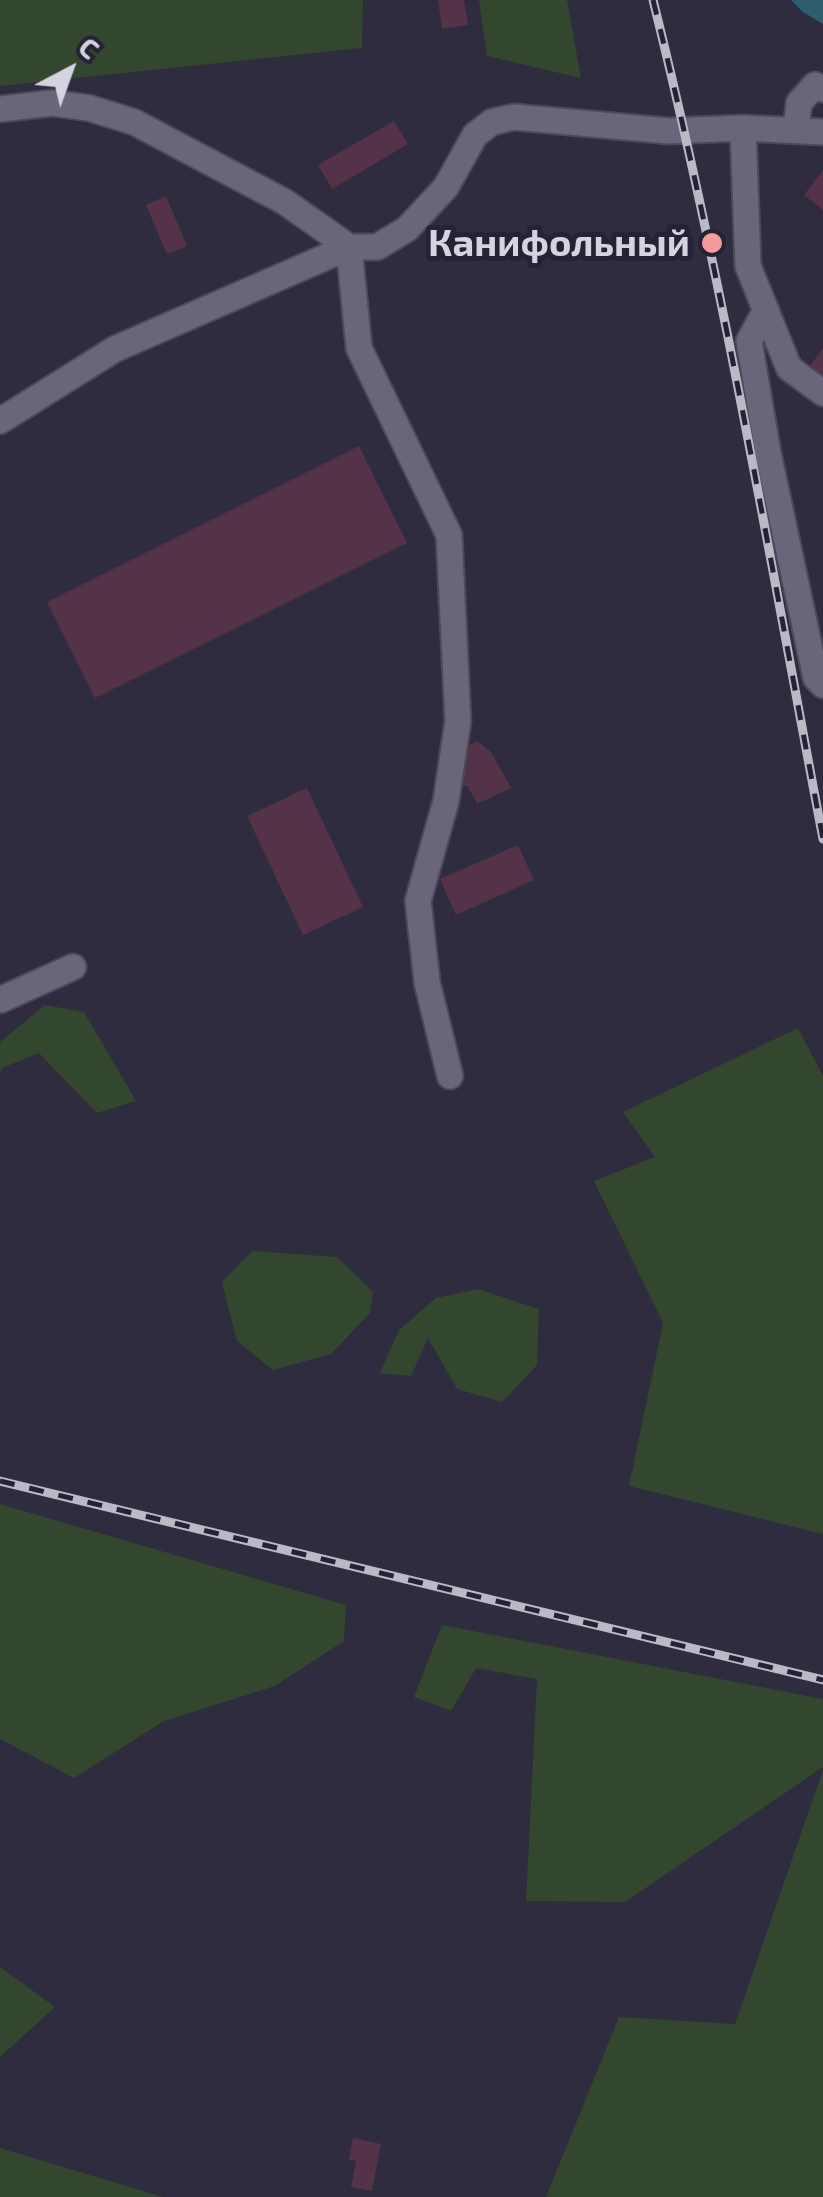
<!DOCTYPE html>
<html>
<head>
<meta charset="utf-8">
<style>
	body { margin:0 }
	#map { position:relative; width:823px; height:2197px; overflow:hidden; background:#2f2c3f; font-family:"Exo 2",sans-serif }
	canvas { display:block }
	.north { position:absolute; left:20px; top:20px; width:100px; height:100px; -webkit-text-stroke:8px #252235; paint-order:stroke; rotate:41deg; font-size:28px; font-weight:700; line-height:40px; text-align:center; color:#d4d3df }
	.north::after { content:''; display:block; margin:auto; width:35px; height:45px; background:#d4d3df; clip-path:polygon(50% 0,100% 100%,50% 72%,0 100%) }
</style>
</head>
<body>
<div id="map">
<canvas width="823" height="2197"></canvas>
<div class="north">С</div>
</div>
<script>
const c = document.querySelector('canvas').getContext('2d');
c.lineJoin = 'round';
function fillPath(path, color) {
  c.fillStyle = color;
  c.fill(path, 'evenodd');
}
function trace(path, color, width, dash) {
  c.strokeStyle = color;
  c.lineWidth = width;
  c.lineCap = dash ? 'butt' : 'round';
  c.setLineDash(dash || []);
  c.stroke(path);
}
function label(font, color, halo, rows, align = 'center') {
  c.font = font + ' "Exo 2",sans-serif';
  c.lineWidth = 10;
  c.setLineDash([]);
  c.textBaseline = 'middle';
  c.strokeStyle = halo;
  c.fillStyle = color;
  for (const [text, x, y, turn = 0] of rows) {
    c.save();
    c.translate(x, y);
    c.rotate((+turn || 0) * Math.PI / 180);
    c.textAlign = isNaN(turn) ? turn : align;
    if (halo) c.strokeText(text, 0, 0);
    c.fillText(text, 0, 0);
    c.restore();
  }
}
const green = new Path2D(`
	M 0,0 L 363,0 L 362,48 L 0,86 Z
	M 479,0 L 567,0 L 581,78 L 487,56 Z
	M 45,1005 L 84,1012 L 136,1101 L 97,1113 L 39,1053 L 2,1068 L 0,1075 L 0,1042 Z
	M 798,1028 L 823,1076 L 823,1534 L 629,1486 L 663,1323 L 594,1181 L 655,1157 L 623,1112 Z
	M 252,1251 L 337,1257 L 373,1292 L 370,1313 L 331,1354 L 273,1370 L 237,1341 L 222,1282 Z
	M 478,1289 L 539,1309 L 537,1365 L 502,1402 L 457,1389 L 428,1338 L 411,1376 L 380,1373 L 399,1330 L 436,1298 Z
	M 0,1504 L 346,1605 L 344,1641 L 275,1686 L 164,1721 L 74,1778 L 0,1739 Z
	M 442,1625 L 823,1699 L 823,1767 L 625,1902 L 526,1901 L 537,1679 L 476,1668 L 451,1711 L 414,1697 Z
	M 823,1770 L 823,2197 L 546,2197 L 619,2017 L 735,2024 Z
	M 0,1967 L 55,2007 L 0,2057 Z
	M 0,2148 L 163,2197 L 0,2197 Z`);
const water = new Path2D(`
	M 791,0 L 823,0 L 823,24 L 803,12 Z`);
const building = new Path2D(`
	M 438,0 L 464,0 L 468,25 L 442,29 Z
	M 394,121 L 408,144 L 332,189 L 318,165 Z
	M 823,170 L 823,210 L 804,195 Z
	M 166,196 L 187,246 L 167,254 L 146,205 Z
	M 823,348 L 823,375 L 810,366 Z
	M 359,446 L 407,543 L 95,698 L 47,602 Z
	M 477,741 L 491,752 L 511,788 L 477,804 L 467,785 L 453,790 L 455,753 Z
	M 307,788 L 363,907 L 303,935 L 247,816 Z
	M 518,845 L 534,880 L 456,915 L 440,879 Z
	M 353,2138 L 381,2144 L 372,2191 L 351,2187 L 356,2161 L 349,2160 Z`);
const minor = new Path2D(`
	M 0,109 L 52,103 L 89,108 L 134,122 L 285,202 L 349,247 L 377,247 L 407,229 L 446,187 L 475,135 L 492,122 L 514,117 L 669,131 L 743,128 L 823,132
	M 743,128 L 748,266 L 789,368 L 823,393
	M 796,130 L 799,103 L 815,85 L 823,89
	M 766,310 L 749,341 L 768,453 L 816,678 L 823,685
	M 0,421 L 115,349 L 349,247 L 359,348 L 449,535 L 458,721 L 446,801 L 418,901 L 427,982 L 450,1076
	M 0,1000 L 73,967`);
const rail = new Path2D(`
	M 653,0 C 722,277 770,559 823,839
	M 0,1481 L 823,1680`);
const markers = [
	[712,243,12,"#f59b99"]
];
const poiNames = [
	["Канифольный",690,243]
];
fillPath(green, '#32472e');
fillPath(water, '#2f5e6f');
fillPath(building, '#543248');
trace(minor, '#4c4959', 29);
trace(minor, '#69657b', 25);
trace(rail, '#bab9c6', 9);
trace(rail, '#252235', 5, [15]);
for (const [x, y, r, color] of markers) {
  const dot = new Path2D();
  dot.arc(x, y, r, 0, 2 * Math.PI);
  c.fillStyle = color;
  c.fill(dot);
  trace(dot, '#252235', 4);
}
label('bold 38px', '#d4d3df', '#252235', poiNames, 'right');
</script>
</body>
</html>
